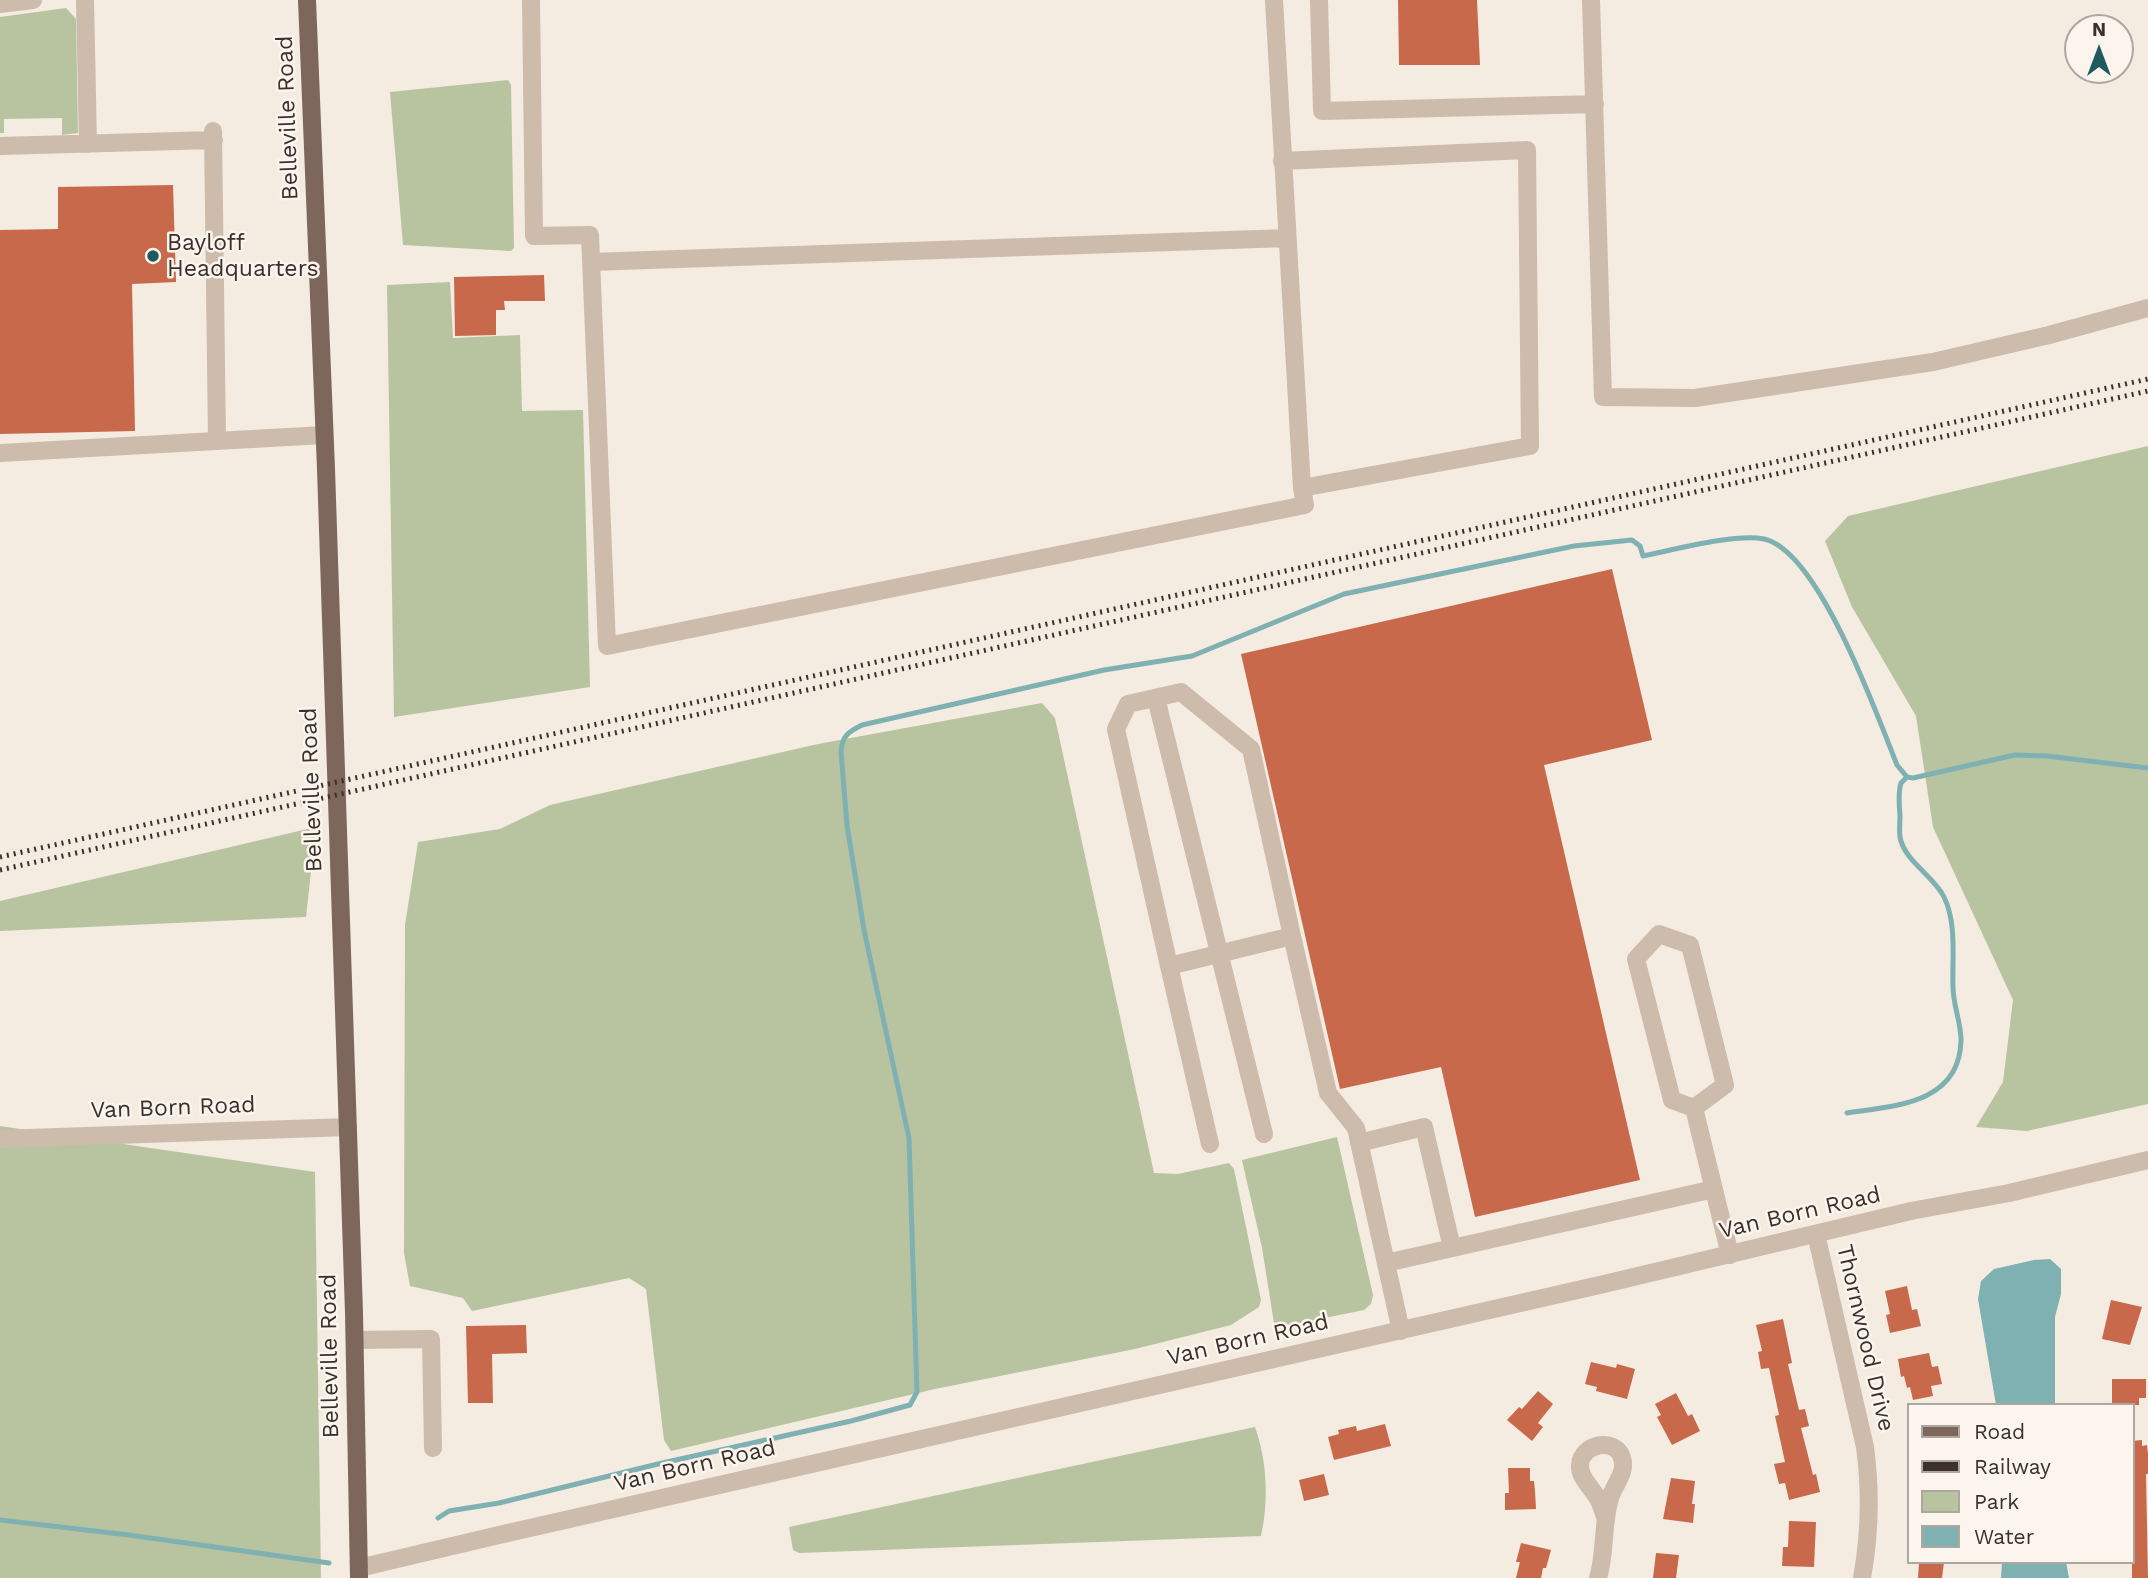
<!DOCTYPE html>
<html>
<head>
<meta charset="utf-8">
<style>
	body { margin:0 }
	#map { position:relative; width:2148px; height:1578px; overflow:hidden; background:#f4ebe1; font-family:"Work Sans",sans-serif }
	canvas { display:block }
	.legend { position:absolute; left:1907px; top:1403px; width:228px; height:161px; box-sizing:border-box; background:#fbf5ee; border:2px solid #aea6a0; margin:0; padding:9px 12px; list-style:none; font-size:21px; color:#3b302b }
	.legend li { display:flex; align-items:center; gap:14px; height:35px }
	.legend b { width:35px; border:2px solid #aea6a0 }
	.north { position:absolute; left:2064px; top:14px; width:70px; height:70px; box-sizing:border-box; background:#fbf5ee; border:2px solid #aea6a0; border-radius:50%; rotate:0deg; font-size:19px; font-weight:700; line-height:28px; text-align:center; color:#3b302b }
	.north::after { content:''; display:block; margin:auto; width:24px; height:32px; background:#1f5a5e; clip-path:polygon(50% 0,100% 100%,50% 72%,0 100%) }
</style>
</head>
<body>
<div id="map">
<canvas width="2148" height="1578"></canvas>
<ul class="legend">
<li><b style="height:9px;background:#7d675c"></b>Road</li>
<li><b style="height:9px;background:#3b302b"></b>Railway</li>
<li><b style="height:19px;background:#b8c4a0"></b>Park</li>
<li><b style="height:19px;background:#7fb0b2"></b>Water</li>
</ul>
<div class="north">N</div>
</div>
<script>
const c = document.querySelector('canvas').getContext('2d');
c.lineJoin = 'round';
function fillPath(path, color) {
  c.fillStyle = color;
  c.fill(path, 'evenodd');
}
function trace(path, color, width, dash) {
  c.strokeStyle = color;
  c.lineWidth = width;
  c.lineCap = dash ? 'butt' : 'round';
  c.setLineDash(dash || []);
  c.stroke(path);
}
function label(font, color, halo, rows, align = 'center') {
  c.font = font + ' "Work Sans",sans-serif';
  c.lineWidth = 5;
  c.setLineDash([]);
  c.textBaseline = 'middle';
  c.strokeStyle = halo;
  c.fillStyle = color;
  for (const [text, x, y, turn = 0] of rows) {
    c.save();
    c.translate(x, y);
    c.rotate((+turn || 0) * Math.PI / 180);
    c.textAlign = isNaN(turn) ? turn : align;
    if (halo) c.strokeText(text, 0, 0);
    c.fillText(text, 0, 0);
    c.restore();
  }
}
const green = new Path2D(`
	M 66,8 L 76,19 L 78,133 L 62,135 L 62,118 L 4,119 L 4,133 L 0,133 L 0,17 Z
	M 508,80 L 511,85 L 514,248 L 511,251 L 403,245 L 390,92 Z
	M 450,282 L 453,338 L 520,335 L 522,411 L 583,410 L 590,687 L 394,717 L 387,285 Z
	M 2148,446 L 2148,1104 L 2027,1131 L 1976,1127 L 2003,1082 L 2013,1000 L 1933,827 L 1916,716 L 1852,607 L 1825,541 L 1848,516 Z
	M 1042,703 L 1055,718 L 1154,1173 L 1178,1174 L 1229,1163 L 1234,1169 L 1261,1300 L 1259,1307 L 1231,1325 L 1135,1349 L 935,1389 L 671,1451 L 664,1440 L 646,1289 L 629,1278 L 472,1311 L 463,1298 L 410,1286 L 404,1253 L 405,925 L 418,842 L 500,829 L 550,805 L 818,744 Z
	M 316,827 L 306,917 L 0,931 L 0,901 Z
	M 0,1126 L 315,1172 L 321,1578 L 0,1578 Z
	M 1337,1137 L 1373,1295 L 1371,1304 L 1364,1310 L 1280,1327 L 1274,1323 L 1262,1248 L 1242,1160 Z
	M 1255,1427 C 1267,1461 1269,1500 1261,1536 L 799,1553 L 793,1550 L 789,1527 Z`);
const water = new Path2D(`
	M 2050,1259 L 2061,1269 L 2061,1294 L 2055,1317 L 2055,1405 L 1996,1405 L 1978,1299 L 1981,1281 L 1994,1269 L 2034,1260 Z
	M 2002,1562 L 2066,1562 L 2069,1578 L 2001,1578 Z`);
const stream = new Path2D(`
	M 1847,1113 C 1894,1106 1960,1104 1961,1040 C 1961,1022 1953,1005 1953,987 C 1952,959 1957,923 1944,897 C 1934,876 1904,861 1900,837 C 1899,830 1900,822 1900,815 C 1899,805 1898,793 1901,783 L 1907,777 L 1913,778 L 2015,755 L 2047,756 L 2148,768
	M 438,1518 L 449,1511 L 499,1503 L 658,1464 L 851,1421 L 910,1405 L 917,1392 L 909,1138 L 864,930 L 847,825 L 841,752 C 842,736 848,732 862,725 L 1104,670 L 1192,656 L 1344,594 L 1574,546 L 1632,540 L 1640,546 L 1643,556 C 1673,550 1735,533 1764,539 C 1819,551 1877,715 1897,765 L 1907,777
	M 0,1520 L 129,1535 L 329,1563`);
const building = new Path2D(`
	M 1398,0 L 1477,0 L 1480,65 L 1399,65 Z
	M 173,185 L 176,282 L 132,284 L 135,431 L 0,434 L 0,230 L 58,229 L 58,187 Z
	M 544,275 L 545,301 L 504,301 L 505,310 L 496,310 L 496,335 L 455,336 L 454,277 Z
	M 1612,569 L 1652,740 L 1544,765 L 1640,1180 L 1475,1217 L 1441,1067 L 1340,1089 L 1241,654 Z
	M 1907,1286 L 1912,1310 L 1917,1309 L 1921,1326 L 1890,1333 L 1886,1315 L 1890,1314 L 1885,1291 Z
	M 2111,1300 L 2142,1307 L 2130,1345 L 2102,1339 Z
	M 1783,1319 L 1792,1363 L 1788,1364 L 1799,1410 L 1805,1409 L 1809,1426 L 1801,1428 L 1813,1475 L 1816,1474 L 1820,1492 L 1789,1500 L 1785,1483 L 1779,1484 L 1774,1464 L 1785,1462 L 1775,1416 L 1779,1415 L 1769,1368 L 1761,1369 L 1758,1352 L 1762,1351 L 1756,1325 Z
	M 526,1325 L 527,1353 L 492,1354 L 493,1403 L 468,1403 L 466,1326 Z
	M 1929,1353 L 1932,1367 L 1938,1366 L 1942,1384 L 1931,1386 L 1933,1396 L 1913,1400 L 1910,1387 L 1907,1388 L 1904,1376 L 1901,1377 L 1898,1359 Z
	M 1591,1362 L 1616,1368 L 1617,1364 L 1635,1369 L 1627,1399 L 1596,1391 L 1597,1387 L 1585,1384 Z
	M 2112,1379 L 2146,1379 L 2146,1398 L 2139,1398 L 2139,1405 L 2112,1405 Z
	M 1538,1391 L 1553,1404 L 1538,1423 L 1543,1427 L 1532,1441 L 1507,1420 L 1519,1407 L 1522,1409 Z
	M 1676,1393 L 1688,1416 L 1692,1414 L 1700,1431 L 1672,1445 L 1657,1417 L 1661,1415 L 1655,1404 Z
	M 1385,1424 L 1391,1446 L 1334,1460 L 1328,1437 L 1339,1434 L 1338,1430 L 1356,1426 L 1357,1431 Z
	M 2142,1440 L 2142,1446 L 2147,1445 L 2148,1454 L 2148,1474 L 2146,1474 L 2148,1578 L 2132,1578 L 2132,1441 Z
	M 1508,1468 L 1530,1468 L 1530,1481 L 1534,1481 L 1535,1491 L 1536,1509 L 1505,1510 L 1505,1493 L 1509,1493 Z
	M 1324,1474 L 1329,1495 L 1304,1501 L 1299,1480 Z
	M 1671,1478 L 1695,1481 L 1692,1504 L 1695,1504 L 1693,1523 L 1663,1519 Z
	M 1789,1521 L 1816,1522 L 1814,1567 L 1782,1566 L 1783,1547 L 1788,1547 Z
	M 1521,1543 L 1551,1550 L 1546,1568 L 1543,1568 L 1541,1578 L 1516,1578 L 1520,1562 L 1516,1562 Z
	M 1656,1553 L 1679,1555 L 1676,1578 L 1653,1578 Z
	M 1919,1562 L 1944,1562 L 1942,1578 L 1918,1578 Z`);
const minor = new Path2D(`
	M 85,0 L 88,144
	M 531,0 L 534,236 L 590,235 L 607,646 L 1305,505 L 1302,488 L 1274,0
	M 1319,0 L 1322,111 L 1595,104
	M 1591,0 L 1603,397 L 1695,398 L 1933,362 L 2049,335 L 2148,308
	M 0,4 L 33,0
	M 213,131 L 217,441
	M 0,146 L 214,140
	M 1282,161 L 1527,150 L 1530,446 L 1302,488
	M 591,262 L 1287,238
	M 0,453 L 324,435
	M 1156,698 L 1264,1134
	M 1169,966 L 1116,729 L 1128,704 L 1181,692 L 1251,749 L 1292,936
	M 1694,1108 L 1725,1085 L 1690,945 L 1659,934 L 1636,959 L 1672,1100 L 1694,1108 L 1730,1255
	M 0,1139 L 348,1127
	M 1359,1143 L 1424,1127 L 1452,1248
	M 1210,1144 L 1169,966 L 1292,936 L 1328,1093 L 1356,1128 L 1401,1331
	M 1816,1234 L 1865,1447 C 1871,1492 1870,1534 1862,1578
	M 1386,1263 L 1714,1189
	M 355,1340 L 431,1339 L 433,1448
	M 359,1568 L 499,1535 L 1604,1284 L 1911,1211 L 2009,1193 L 2148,1160
	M 1598,1578 C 1606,1552 1602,1524 1610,1498 C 1614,1485 1627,1472 1622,1458 C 1616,1437 1581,1443 1580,1465 C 1579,1477 1591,1487 1597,1497 C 1601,1503 1603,1511 1605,1517`);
const major = new Path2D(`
	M 307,0 L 326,469 L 354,1313 L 359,1578`);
const rail = new Path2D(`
	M 0,857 L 2148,379
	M 0,870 L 2148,391`);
const markers = [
	[153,256,7,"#1f5a5e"]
];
const streetNames = [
	["Belleville Road",288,118,-92],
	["Belleville Road",312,790,-92],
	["Van Born Road",173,1108,-2],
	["Van Born Road",1800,1213,-13],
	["Thornwood Drive",1865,1338,77],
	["Van Born Road",1248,1340,-13],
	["Belleville Road",330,1356,-91],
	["Van Born Road",695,1466,-13]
];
const poiNames = [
	["Bayloff",167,243],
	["Headquarters",167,269]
];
fillPath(green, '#b8c4a0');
fillPath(water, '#7fb0b2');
trace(stream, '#7fb0b2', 5);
fillPath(building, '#c8694b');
trace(minor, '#cdbbac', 18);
trace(major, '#7d675c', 18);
trace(rail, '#3b302b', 5, [2, 5]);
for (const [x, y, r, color] of markers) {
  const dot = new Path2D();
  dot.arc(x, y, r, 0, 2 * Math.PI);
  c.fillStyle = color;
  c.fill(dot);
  trace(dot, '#fbf5ee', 2.5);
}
label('23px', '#3b302b', '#fbf5ee', streetNames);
label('23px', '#3b302b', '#fbf5ee', poiNames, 'left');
</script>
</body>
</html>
